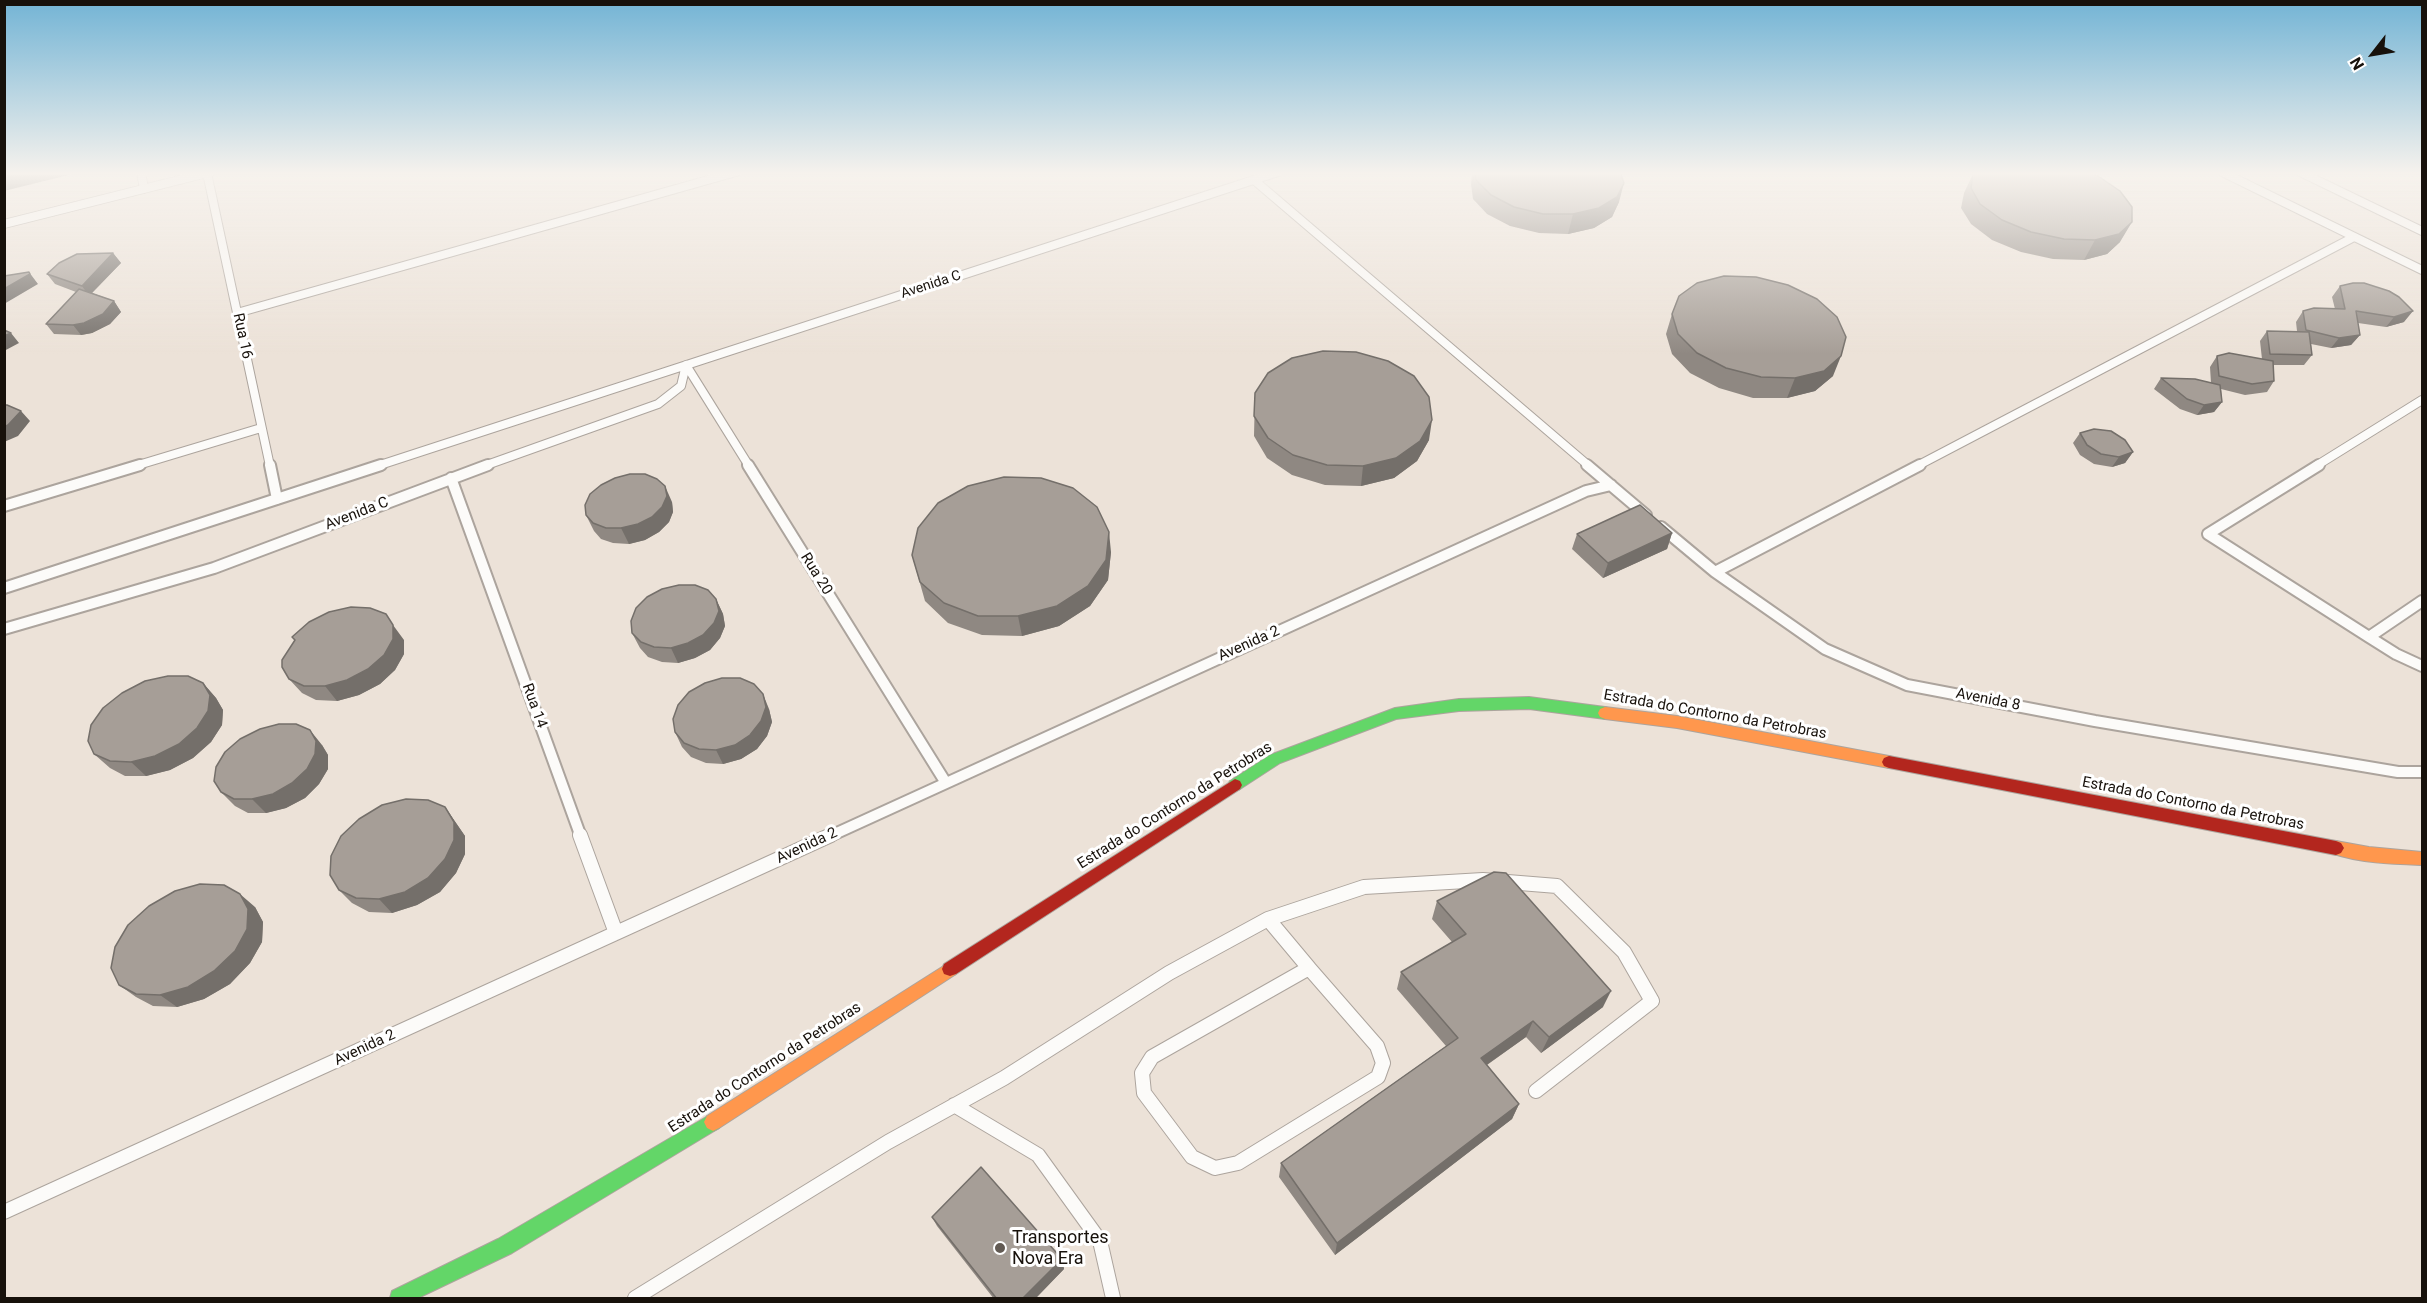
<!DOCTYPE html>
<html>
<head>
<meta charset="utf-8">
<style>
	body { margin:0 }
	#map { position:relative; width:2427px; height:1303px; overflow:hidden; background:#ece2d8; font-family:Roboto,sans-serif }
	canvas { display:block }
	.frame { position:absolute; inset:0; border:6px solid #17110b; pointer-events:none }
	.north { position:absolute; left:2343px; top:24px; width:60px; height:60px; -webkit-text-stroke:4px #fff; paint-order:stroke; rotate:239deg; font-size:16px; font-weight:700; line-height:24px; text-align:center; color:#17110b }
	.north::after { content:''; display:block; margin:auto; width:21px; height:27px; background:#17110b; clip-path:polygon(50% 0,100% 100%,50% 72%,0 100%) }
</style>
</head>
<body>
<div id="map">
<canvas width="2427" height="1303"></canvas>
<div class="frame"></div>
<div class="north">N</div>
</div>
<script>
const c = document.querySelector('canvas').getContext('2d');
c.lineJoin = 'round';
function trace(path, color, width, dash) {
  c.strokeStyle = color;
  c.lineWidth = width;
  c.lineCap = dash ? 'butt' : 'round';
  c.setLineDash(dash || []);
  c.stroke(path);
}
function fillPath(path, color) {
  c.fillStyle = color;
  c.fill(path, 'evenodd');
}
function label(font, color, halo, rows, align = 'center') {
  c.font = font + ' Roboto,sans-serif';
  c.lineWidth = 6;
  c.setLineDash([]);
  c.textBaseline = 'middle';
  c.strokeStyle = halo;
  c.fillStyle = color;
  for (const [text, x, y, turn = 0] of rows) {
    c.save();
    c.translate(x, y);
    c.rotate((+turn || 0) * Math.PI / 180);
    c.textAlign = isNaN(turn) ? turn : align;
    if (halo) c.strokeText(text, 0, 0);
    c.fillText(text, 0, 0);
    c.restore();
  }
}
const laneFar2 = new Path2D(`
	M 141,172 L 144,189
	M 2222,172 L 2422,270
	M 2300,172 L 2422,231
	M 207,173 L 270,466
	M 1254,180 L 1589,466
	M 4,224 L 211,172
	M 237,313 L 736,172
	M 686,365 L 749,466
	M 135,466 L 261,428
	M 377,466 L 1278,172
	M 484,466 L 658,404 L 681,386 L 686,365
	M 1917,466 L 2354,237
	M 2316,466 L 2422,400`);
const laneFar1 = new Path2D(`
	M 270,465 L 277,499
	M 748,465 L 946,783
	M 1587,465 L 1646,515
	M 2319,465 L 2208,534 L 2369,637 L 2422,601
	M 451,478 L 581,837
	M 4,506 L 140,465
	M 1661,527 L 1715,572 L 1825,649 L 1907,685 L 2095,721 L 2398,772 L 2422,772
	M 1715,572 L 1920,465
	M 4,588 L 381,465
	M 4,629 L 214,568 L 488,465
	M 2369,637 L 2396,654 L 2422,666
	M 828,837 L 1586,491 L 1611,485`);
const lane = new Path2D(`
	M 580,835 L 616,933
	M 1268,919 L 1309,968
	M 1309,968 L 1377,1046 L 1383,1063 L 1378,1077 L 1238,1163 L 1215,1168 L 1192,1157 L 1144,1093 L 1142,1073 L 1152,1057 Z
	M 954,1105 L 1038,1155 L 1100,1241 L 1113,1298
	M 4,1212 L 831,835
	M 635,1298 L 888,1142 L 1004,1078 L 1169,973 L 1268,919 L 1364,887 L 1483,880 L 1557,886 L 1624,952 L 1652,1001 L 1536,1091`);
const fast = new Path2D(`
	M 1529,697 L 1605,707 L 1610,709 L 1612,713 L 1610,717 L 1605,719 L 1529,709 L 1459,711 L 1396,719 L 1280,763 L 1240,789 L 1235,791 L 1230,789 L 1228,785 L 1230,781 L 1270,755 L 1395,708 L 1459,699 Z
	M 713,1113 L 719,1116 L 722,1122 L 719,1128 L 512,1253 L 418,1298 L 390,1298 L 392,1291 L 498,1239 Z`);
const slow = new Path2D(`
	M 1605,707 L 1677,716 L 1889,756 L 1894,758 L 1896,762 L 1894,766 L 1889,768 L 1677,728 L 1605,719 L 1600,717 L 1598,713 L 1600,709 Z
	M 2336,841 L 2369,847 L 2422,852 L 2422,865 C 2393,864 2359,863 2331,853 L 2328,848 L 2331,843 Z
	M 950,962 L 956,964 L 958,969 L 956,974 L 719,1128 L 713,1131 L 707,1128 L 704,1122 L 707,1116 Z`);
const jam = new Path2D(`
	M 1889,756 L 2336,841 L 2341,843 L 2344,848 L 2341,853 L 2336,855 L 1889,768 L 1884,766 L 1882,762 L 1884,758 Z
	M 1235,779 L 1240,781 L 1242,785 L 1240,789 L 956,974 L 950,976 L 944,974 L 942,969 L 944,964 Z`);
const wall = new Path2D(`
	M 1472,172 L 1620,172 L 1619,202 L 1612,217 L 1594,228 L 1568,234 L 1539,233 L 1510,226 L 1487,214 L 1473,199 L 1471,184 Z
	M 1973,174 L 2120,242 L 2107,254 L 2084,260 L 2053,259 L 2021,252 L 1992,240 L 1971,224 L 1961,208 L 1964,193 Z
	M 113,253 L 121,263 L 92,293 L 114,301 L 121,312 L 110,324 L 92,333 L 81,335 L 54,334 L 46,324 L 76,292 L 55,284 L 47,274 Z
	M 2340,286 L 2404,322 L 2386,327 L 2358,323 L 2360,335 L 2351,345 L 2331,348 L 2311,344 L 2312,355 L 2304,365 L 2273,365 L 2274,381 L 2267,392 L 2245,395 L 2221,389 L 2222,402 L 2214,412 L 2197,415 L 2180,409 L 2154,389 L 2161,378 L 2211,383 L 2210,367 L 2217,356 L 2262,359 L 2260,341 L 2267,331 L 2297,331 L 2296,322 L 2303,311 L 2335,309 L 2332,297 Z
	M 1672,314 L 1833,376 L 1815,391 L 1787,398 L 1753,398 L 1719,388 L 1690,373 L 1672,354 L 1666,334 Z
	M 1255,393 L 1429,440 L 1417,461 L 1394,478 L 1361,486 L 1325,485 L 1292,475 L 1267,458 L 1254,436 Z
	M 2080,433 L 2133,452 L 2125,463 L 2112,467 L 2094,464 L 2080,455 L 2073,443 Z
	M 672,502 L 673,512 L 669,522 L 659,532 L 645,540 L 629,544 L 613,543 L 601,539 L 594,531 L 586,515 Z
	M 1672,533 L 1667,549 L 1603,578 L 1572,549 L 1577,534 Z
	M 1111,552 L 1108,580 L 1090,606 L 1059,626 L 1022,636 L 982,635 L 948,623 L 925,601 L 912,555 Z
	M 716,599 L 723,614 L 725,626 L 720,638 L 710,650 L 695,658 L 678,663 L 662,662 L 648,657 L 640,648 L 632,633 Z
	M 292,637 L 404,640 L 404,654 L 395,670 L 380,684 L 359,695 L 337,701 L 316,700 L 302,693 L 289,679 L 295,641 Z
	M 203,683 L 216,698 L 223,710 L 222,725 L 211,742 L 193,758 L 170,770 L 146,776 L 125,776 L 110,768 L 94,754 Z
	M 769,709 L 772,722 L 767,736 L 757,749 L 741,759 L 723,764 L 706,763 L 691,757 L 682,747 L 675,732 Z
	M 322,745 L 328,755 L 328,769 L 319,784 L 305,798 L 286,808 L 266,813 L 248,813 L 235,806 L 221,792 Z
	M 445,807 L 465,836 L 465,854 L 456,873 L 440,892 L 417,905 L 392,913 L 369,912 L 352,903 L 339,890 Z
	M 1437,901 L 1603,1007 L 1541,1053 L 1526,1037 L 1487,1065 L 1519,1104 L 1512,1119 L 1335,1255 L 1279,1177 L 1281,1163 L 1446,1046 L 1397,989 L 1401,972 L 1452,942 L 1432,919 Z
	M 255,907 L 263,922 L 262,942 L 250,963 L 230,984 L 204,999 L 177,1007 L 153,1006 L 136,997 L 119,985 Z
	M 932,1217 L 1062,1259 L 1064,1269 L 1035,1299 L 994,1299 L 937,1226 Z`);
const shadedWall = new Path2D(`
	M 10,172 L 81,172 L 4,191 L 4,173 Z
	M 1624,183 L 1619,202 L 1612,217 L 1594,228 L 1568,234 L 1573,214 Z
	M 2132,222 L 2120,242 L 2107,254 L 2084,260 L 2095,240 Z
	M 113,253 L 121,263 L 89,296 L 82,286 Z
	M 29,272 L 38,284 L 4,304 L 4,289 Z
	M 114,301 L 121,312 L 110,324 L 92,333 L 81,335 L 73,325 Z
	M 2413,311 L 2404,322 L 2386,327 L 2394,317 Z
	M 11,333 L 19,343 L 4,351 L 4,336 Z
	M 2360,335 L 2351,345 L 2331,348 L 2339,338 Z
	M 1841,356 L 1833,376 L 1815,391 L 1787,398 L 1795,378 Z
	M 2222,402 L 2214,412 L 2197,415 L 2204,405 Z
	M 21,411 L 30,421 L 18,436 L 4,442 L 4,427 Z
	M 1432,420 L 1429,440 L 1417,461 L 1394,478 L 1361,486 L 1363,466 Z
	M 2133,452 L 2125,463 L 2112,467 L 2119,457 Z
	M 665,486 L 672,502 L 673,512 L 669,522 L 659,532 L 645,540 L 629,544 L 621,528 Z
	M 1109,532 L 1111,552 L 1108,580 L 1090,606 L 1059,626 L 1022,636 L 1018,616 Z
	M 1672,533 L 1667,549 L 1603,578 L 1608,563 Z
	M 716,599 L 723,614 L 725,626 L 720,638 L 710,650 L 695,658 L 678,663 L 671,648 Z
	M 393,625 L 404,640 L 404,654 L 395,670 L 380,684 L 359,695 L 337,701 L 325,686 Z
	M 203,683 L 216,698 L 223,710 L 222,725 L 211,742 L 193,758 L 170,770 L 146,776 L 131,762 Z
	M 763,694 L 769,709 L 772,722 L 767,736 L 757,749 L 741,759 L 723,764 L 716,750 Z
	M 310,730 L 322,745 L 328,755 L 328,769 L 319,784 L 305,798 L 286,808 L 266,813 L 252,799 Z
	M 445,807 L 465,836 L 465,854 L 456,873 L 440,892 L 417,905 L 392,913 L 379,899 Z
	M 240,894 L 255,907 L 263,922 L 262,942 L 250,963 L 230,984 L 204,999 L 177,1007 L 160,995 Z
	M 1611,991 L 1603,1007 L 1541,1053 L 1549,1037 Z
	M 1533,1021 L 1526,1037 L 1475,1073 L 1481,1058 Z
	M 1519,1104 L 1512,1119 L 1335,1255 L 1337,1243 Z
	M 1062,1259 L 1064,1269 L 1035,1299 L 1022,1299 Z`);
const building = new Path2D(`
	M 1475,172 L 1620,172 L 1624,183 L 1617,197 L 1599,208 L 1573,214 L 1543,214 L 1514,207 L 1491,195 L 1476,180 Z
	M 1975,172 L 2088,172 L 2098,176 L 2120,191 L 2132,207 L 2132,222 L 2119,234 L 2095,240 L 2064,239 L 2031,232 L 2002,220 L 1980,204 L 1971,188 L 1973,174 Z
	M 113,253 L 82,286 L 47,274 L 59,263 L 77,254 Z
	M 29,272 L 30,274 L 4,289 L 4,276 Z
	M 1724,276 L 1756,277 L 1788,285 L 1817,299 L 1837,317 L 1846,337 L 1841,356 L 1824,371 L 1795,378 L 1761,377 L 1726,368 L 1697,353 L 1678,334 L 1672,314 L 1679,296 L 1697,283 Z
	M 2353,283 L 2364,283 L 2389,291 L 2399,297 L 2413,311 L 2394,317 L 2356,311 L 2360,335 L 2339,338 L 2306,330 L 2303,311 L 2314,308 L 2345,309 L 2340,286 Z
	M 79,289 L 114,301 L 103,314 L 84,323 L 73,325 L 46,324 Z
	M 4,330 L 11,333 L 4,336 Z
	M 2267,331 L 2309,332 L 2312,355 L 2270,354 Z
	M 1323,351 L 1356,352 L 1388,361 L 1414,376 L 1429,397 L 1432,420 L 1420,441 L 1396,458 L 1363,466 L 1327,465 L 1293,455 L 1268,438 L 1254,416 L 1255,393 L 1268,373 L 1292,358 Z
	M 2229,353 L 2273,361 L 2274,381 L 2252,384 L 2219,376 L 2217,356 Z
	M 2161,378 L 2195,379 L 2220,385 L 2222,402 L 2204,405 L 2187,399 Z
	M 4,405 L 7,405 L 21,411 L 8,425 L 4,427 Z
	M 2094,429 L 2111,431 L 2125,440 L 2133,452 L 2119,457 L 2101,454 L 2087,445 L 2080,433 Z
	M 630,474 L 645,474 L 657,479 L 665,486 L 667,496 L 662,507 L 652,517 L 638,524 L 621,528 L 606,528 L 593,523 L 586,515 L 585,505 L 590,494 L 601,485 L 615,478 Z
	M 1004,477 L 1041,478 L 1073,488 L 1097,507 L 1109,532 L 1106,560 L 1088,586 L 1057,606 L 1018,616 L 978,616 L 944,603 L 920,582 L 912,555 L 918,528 L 938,503 L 968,486 Z
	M 1640,505 L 1672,533 L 1608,563 L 1577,534 Z
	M 679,585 L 695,585 L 708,590 L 716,599 L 719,611 L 714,623 L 703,635 L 688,643 L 671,648 L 654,647 L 641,642 L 632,633 L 631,621 L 636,608 L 647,597 L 662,589 Z
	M 351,607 L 370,608 L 386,614 L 393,625 L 393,639 L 384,655 L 368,669 L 347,680 L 325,686 L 304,686 L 289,679 L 282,667 L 282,660 L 295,640 L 292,637 L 309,622 L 329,612 Z
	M 168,676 L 188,676 L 203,683 L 210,695 L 208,711 L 197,728 L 179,744 L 155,756 L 131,762 L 110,761 L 94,754 L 88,741 L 91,725 L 103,708 L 122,693 L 145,681 Z
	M 722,678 L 740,678 L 754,684 L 763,694 L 766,707 L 761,721 L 750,735 L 735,745 L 716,750 L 699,749 L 684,743 L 675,732 L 673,719 L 678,705 L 689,692 L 705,683 Z
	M 279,724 L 296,724 L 310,730 L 316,741 L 315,754 L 307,769 L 292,783 L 273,794 L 252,799 L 234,799 L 221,792 L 214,781 L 216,767 L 225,752 L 240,739 L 260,729 Z
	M 406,799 L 428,800 L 445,807 L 454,822 L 454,840 L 445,859 L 428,878 L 405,892 L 379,899 L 356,898 L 339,890 L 330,875 L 331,856 L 341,836 L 359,819 L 382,805 Z
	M 1494,872 L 1506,873 L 1611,991 L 1549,1037 L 1533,1021 L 1481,1058 L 1519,1104 L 1337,1243 L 1281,1163 L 1458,1038 L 1401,972 L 1466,934 L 1437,901 Z
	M 200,884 L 224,885 L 240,894 L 248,909 L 247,929 L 235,951 L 214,971 L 188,987 L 160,995 L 136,994 L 119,985 L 111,968 L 115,947 L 128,925 L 149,906 L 175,891 Z
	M 981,1167 L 1062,1259 L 1022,1299 L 997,1299 L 932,1217 Z`);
const markers = [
	[1000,1248,6,"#625a53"]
];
const farStreetnames = [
	["Avenida C",931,285,-18]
];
const streetNames = [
	["Rua 16",242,336,78],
	["Avenida C",357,514,-21],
	["Rua 20",816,574,58],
	["Avenida 2",1249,644,-24],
	["Avenida 8",1988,700,11],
	["Rua 14",534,706,70],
	["Estrada do Contorno da Petrobras",1715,715,10],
	["Estrada do Contorno da Petrobras",2193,804,11],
	["Estrada do Contorno da Petrobras",1175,806,-32],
	["Avenida 2",807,846,-25],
	["Avenida 2",365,1048,-25],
	["Estrada do Contorno da Petrobras",765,1068,-33]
];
const nearPoinames = [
	["Transportes",1012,1238],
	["Nova Era",1012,1259]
];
trace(laneFar2, '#aca49d', 10);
trace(laneFar1, '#aca49d', 14);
trace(lane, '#aca49d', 16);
trace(fast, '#aca49d', 2);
trace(slow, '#aca49d', 2);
trace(jam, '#aca49d', 2);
trace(laneFar2, '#fcfbf9', 8);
trace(laneFar1, '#fcfbf9', 10);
trace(lane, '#fcfbf9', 14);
fillPath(fast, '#63d668');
fillPath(slow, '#ff974d');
fillPath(jam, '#b3261e');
fillPath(wall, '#8f8882');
fillPath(shadedWall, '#746f6a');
fillPath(building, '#a69e97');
trace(building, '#746f6a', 1.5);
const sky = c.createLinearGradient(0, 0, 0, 354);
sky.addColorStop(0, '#73b4d5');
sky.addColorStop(0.49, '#f6f2ed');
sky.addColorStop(1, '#f6f2ed00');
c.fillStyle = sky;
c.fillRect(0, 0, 2427, 354);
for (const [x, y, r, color] of markers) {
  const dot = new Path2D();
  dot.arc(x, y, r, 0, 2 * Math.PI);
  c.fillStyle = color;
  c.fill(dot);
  trace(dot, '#fff', 2);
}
label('14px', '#17110b', '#fff', farStreetnames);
label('15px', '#17110b', '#fff', streetNames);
label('18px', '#17110b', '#fff', nearPoinames, 'left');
</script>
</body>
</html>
